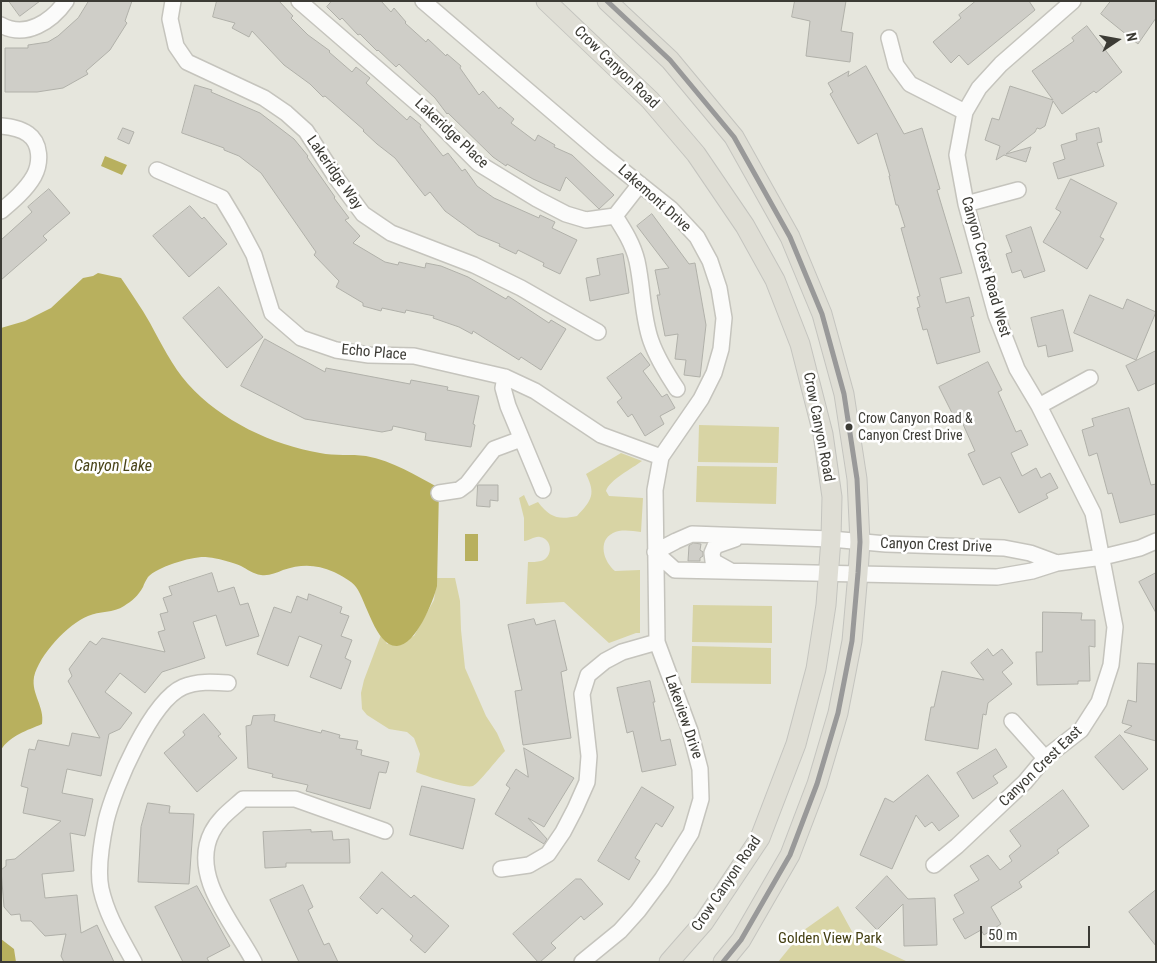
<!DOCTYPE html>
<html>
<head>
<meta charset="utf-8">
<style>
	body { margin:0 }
	#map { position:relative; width:1157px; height:963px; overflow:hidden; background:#e6e6dd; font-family:"Roboto Condensed",sans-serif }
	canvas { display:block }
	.frame { position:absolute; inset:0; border:2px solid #3c3b35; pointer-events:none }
	.north { position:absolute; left:1092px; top:15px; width:50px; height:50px; -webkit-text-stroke:4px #fff; paint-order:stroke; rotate:78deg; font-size:14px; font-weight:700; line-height:20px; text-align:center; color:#3c3b35 }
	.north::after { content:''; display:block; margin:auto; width:18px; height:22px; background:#3c3b35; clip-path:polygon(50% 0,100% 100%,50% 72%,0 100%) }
	.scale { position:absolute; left:980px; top:926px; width:110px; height:22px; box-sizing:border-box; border:2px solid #3c3b35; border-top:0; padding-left:6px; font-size:15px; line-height:18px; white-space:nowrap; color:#3c3b35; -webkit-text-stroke:4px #fff; paint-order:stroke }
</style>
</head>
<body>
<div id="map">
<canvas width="1157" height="963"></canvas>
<div class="frame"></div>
<div class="north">N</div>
<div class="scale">50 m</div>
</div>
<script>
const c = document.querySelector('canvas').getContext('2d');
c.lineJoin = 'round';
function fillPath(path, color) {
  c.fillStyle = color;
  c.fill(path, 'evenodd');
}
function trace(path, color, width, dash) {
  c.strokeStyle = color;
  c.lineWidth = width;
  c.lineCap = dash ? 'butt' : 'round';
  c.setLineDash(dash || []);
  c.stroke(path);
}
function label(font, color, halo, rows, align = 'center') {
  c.font = font + ' "Roboto Condensed",sans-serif';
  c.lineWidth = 5;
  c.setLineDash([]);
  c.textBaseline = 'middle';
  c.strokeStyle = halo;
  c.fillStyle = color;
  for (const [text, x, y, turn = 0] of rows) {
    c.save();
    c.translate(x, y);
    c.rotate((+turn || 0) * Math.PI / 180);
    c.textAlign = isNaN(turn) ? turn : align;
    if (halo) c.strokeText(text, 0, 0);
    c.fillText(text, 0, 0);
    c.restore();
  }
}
const green = new Path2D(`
	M 699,425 L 779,427 L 778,463 L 698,462 Z
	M 621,453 L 642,461 C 633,468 609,480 606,491 L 609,496 L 643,498 L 641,532 C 632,531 621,529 613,533 C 597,541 604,562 615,571 L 640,570 L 640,633 L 636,633 L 609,643 L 564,602 L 526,604 L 528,562 C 532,562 537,562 541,561 C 553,558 553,539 540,537 C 534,536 530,541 524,541 L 524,518 L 519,498 L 524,495 L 529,506 L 538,502 C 550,518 559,520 577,516 C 592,500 596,494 586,474 Z
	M 697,466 L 777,467 L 776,504 L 696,502 Z
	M 437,578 L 455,578 L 460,601 L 461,630 L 465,668 L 486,716 L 497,733 L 505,751 C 498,758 480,782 473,786 C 465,789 426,776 416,772 L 420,754 L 414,738 L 407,732 L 389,729 L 367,715 L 362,709 L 361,693 L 364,680 L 381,635 L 387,644 L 414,636 L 434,600 Z
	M 693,605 L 772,606 L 772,643 L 692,642 Z
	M 692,646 L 771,648 L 771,684 L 691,683 Z
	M 838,906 L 855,937 L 908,962 L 778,962 L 804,930 Z`);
const water = new Path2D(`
	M 105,156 L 127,165 L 122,175 L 101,166 Z
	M 98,273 L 121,278 C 131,293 141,307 150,323 C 161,343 172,366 188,384 C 221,421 273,445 320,453 C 335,456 351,454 366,456 C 393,461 415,475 439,488 L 437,586 C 433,602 416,645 397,646 C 376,647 366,600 356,587 C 352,581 340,575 334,572 C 316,564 301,564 283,570 C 276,573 269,576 261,575 C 253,574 247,569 241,566 C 233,562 212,557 204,557 C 190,557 157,567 148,577 C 146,580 144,584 143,587 C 138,596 132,601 124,606 C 114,613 99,611 88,616 C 68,624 39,655 34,677 C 31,694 45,707 42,724 C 28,730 9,736 1,750 L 1,328 L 25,321 L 51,308 L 83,278 L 93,276 Z
	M 465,534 L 478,534 L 478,561 L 465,561 Z
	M 1,939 L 14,949 L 16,962 L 1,962 Z`);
const building = new Path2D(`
	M 9,1 L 40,1 L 20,16 Z
	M 89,1 L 132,1 L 125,21 L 127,23 L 110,50 L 86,71 L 88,74 L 63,88 L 37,92 L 5,92 L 5,48 L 28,48 L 28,45 L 48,42 L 58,36 L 78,18 Z
	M 217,1 L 279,1 L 293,16 L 291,18 L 308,35 L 330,51 L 329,52 L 352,72 L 356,67 L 370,78 L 366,83 L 407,120 L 410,116 L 421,125 L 420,127 L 443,156 L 448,153 L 462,171 L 465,169 L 477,186 L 494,198 L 539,218 L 540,215 L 555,222 L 552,228 L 577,240 L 560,274 L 543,266 L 544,263 L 518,250 L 516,254 L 499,246 L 500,244 L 478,235 L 445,211 L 430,192 L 425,196 L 395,158 L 377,144 L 363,131 L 364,130 L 325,96 L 323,97 L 310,84 L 284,65 L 252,31 L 249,37 L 232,28 L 235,23 L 213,17 Z
	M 332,1 L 381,1 L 391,12 L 394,8 L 406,22 L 405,23 L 426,42 L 428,39 L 446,56 L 447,54 L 461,66 L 460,68 L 479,95 L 483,91 L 499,109 L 500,107 L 514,119 L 511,123 L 535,141 L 538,135 L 555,145 L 554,147 L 572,155 L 614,195 L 599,209 L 566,177 L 560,191 L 533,179 L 507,164 L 506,166 L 493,157 L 448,113 L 447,114 L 435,98 L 399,64 L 396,67 L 378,50 L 377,51 L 360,34 L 358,35 L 342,18 L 340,20 L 327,7 Z
	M 795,1 L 846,1 L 841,31 L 853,33 L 850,62 L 806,56 L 810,21 L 792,17 Z
	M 976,1 L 1029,1 L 1035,10 L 968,65 L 959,55 L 951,63 L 933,42 L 961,18 L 959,15 Z
	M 1111,1 L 1156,1 L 1156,18 L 1138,44 L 1101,14 Z
	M 1087,26 L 1122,72 L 1096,93 L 1094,91 L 1062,114 L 1053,101 L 1045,126 L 1040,129 L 1037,128 L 1035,132 L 1006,154 L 1031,147 L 1026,162 L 1004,155 L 996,160 L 1000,146 L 985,140 L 992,118 L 999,120 L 1010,86 L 1053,100 L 1032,71 L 1074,41 L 1072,38 Z
	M 866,66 L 904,134 L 922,128 L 940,189 L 937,190 L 962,273 L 940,278 L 946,303 L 969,297 L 974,316 L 971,317 L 980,352 L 937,364 L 927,329 L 923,330 L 917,308 L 920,307 L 917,297 L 920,296 L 901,228 L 905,227 L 898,205 L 896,205 L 889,176 L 890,176 L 877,133 L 858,144 L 830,94 L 833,92 L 828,83 L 849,71 L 848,76 Z
	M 195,85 L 212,90 L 211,92 L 260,113 L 294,139 L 308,156 L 307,157 L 335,197 L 334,198 L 349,218 L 345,220 L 360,236 L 353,243 L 385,262 L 398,265 L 399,262 L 425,268 L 426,263 L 441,266 L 468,277 L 506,299 L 508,296 L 549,323 L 551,320 L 566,329 L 541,370 L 521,357 L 519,360 L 473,331 L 472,334 L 459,327 L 433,318 L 434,316 L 406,310 L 405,313 L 382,308 L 381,311 L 363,306 L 363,303 L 336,287 L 339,281 L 314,255 L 316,252 L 261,173 L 239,156 L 224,150 L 224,148 L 182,133 Z
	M 123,128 L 134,132 L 129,144 L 118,139 Z
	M 1099,128 L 1102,142 L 1097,143 L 1104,166 L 1058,179 L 1053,163 L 1065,159 L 1061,145 L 1077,140 L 1076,134 Z
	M 1071,179 L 1117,203 L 1100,237 L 1104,239 L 1087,269 L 1043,242 L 1061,212 L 1056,209 Z
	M 49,189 L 70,213 L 43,236 L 47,240 L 1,280 L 1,240 L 32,212 L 28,207 Z
	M 190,206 L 202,219 L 204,217 L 227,244 L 189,277 L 153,236 Z
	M 652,214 L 689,264 L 695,263 L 706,325 L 700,377 L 684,375 L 686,360 L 675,359 L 678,334 L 665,336 L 657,295 L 660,295 L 655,270 L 669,268 L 637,226 Z
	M 1031,227 L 1045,271 L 1024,278 L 1021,270 L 1012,273 L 1006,254 L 1012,252 L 1006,236 Z
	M 623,254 L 629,293 L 590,301 L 586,278 L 600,275 L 597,259 Z
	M 219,287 L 263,337 L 227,368 L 183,318 Z
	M 1090,295 L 1123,309 L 1127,299 L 1156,312 L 1136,360 L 1074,333 Z
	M 1063,310 L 1073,351 L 1048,357 L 1046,345 L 1038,347 L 1031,318 Z
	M 265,339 L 325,372 L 326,368 L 410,384 L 411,380 L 448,387 L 447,390 L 479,396 L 473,424 L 475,425 L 471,447 L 425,440 L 426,433 L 393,426 L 392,430 L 382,432 L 305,419 L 241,386 Z
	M 1156,351 L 1156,383 L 1138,391 L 1126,366 Z
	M 641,353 L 650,365 L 643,371 L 662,397 L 667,394 L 675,408 L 660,416 L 664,424 L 645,436 L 632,414 L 628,417 L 617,402 L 622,398 L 607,378 Z
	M 988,362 L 1002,390 L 998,392 L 1016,432 L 1021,430 L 1028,445 L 1011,453 L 1022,476 L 1036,468 L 1041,478 L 1050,473 L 1058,488 L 1046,494 L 1048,498 L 1019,513 L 1000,477 L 983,485 L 968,454 L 975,451 L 958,413 L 953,415 L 939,387 Z
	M 1129,408 L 1151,485 L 1156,484 L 1156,514 L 1120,523 L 1112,493 L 1108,494 L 1097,453 L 1089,456 L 1082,430 L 1094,426 L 1092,419 Z
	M 478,485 L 498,485 L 498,501 L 490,500 L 490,507 L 477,506 Z
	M 694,543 L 701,544 L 700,550 L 703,552 L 703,556 L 700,558 L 700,561 L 688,561 L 689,546 Z
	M 212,573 L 218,592 L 234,587 L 240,605 L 248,603 L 259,636 L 226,646 L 216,615 L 193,622 L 205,658 L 162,672 L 145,693 L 120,673 L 105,692 L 132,713 L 120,729 L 109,734 L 101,776 L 67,769 L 62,793 L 93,799 L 85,836 L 70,833 L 74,871 L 42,874 L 45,898 L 77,895 L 81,933 L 97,925 L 114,962 L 64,962 L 61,956 L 66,934 L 45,936 L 31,921 L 21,921 L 20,914 L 11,915 L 4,907 L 1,870 L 6,866 L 6,860 L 15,859 L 61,821 L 23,813 L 28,788 L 21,786 L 29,749 L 35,750 L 38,740 L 69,746 L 72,733 L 100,738 L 68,681 L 72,676 L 69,669 L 90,641 L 96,645 L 102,638 L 165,652 L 158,632 L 165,630 L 160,614 L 168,612 L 163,598 L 172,595 L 169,587 Z
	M 1156,573 L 1156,613 L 1139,582 Z
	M 309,594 L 342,607 L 340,613 L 349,616 L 341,636 L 352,640 L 345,658 L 351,661 L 341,689 L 310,677 L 322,645 L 299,636 L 288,666 L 257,654 L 274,607 L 291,613 L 297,596 L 307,600 Z
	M 1043,612 L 1082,613 L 1081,620 L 1095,620 L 1095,647 L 1089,646 L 1090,681 L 1078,681 L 1078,684 L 1037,685 L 1036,652 L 1042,652 Z
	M 534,619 L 536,625 L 555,620 L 567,670 L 561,672 L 571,738 L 523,745 L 515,691 L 522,690 L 508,625 Z
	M 988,649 L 993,656 L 1002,649 L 1013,663 L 1002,672 L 1012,684 L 988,703 L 986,715 L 983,714 L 978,749 L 925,740 L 931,707 L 934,707 L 942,671 L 984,680 L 971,663 Z
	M 1138,663 L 1156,664 L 1156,741 L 1124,732 L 1132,726 L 1122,723 L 1128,700 L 1136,702 Z
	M 650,681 L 655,702 L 653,702 L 661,741 L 670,739 L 676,765 L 642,772 L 633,731 L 627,733 L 617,688 Z
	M 204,714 L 221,734 L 218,736 L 237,758 L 197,792 L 164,753 L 185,735 L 183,732 Z
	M 275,715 L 274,721 L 321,733 L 322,730 L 340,735 L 339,738 L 358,741 L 356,749 L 362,750 L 361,755 L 389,762 L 386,773 L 379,772 L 370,809 L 306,791 L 308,785 L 272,777 L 273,774 L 248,768 L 246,726 L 251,725 L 253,716 Z
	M 1120,735 L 1148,769 L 1123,790 L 1095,757 Z
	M 524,748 L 574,778 L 544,827 L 528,818 L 547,839 L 544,844 L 495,814 L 510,788 L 506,785 L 516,769 L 528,777 Z
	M 996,749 L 1007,767 L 993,776 L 998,783 L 973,799 L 957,773 Z
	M 928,775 L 959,816 L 939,831 L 932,822 L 925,827 L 916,815 L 892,869 L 860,855 L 885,798 L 893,802 Z
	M 422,786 L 475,799 L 463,849 L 410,835 Z
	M 642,787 L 674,807 L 662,827 L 656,823 L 635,858 L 640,861 L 629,880 L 598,861 Z
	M 1063,790 L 1089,826 L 1057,850 L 1059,853 L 1019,882 L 1022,887 L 991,907 L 1001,924 L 984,935 L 981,930 L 965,939 L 953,919 L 964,913 L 954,895 L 979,880 L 970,866 L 988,855 L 1000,870 L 1012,861 L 1009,856 L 1021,846 L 1010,831 Z
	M 148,803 L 170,806 L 169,813 L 194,814 L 189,884 L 138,882 L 141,827 Z
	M 311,830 L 311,832 L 332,831 L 333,840 L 349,839 L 350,863 L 286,863 L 286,867 L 265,868 L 263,832 Z
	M 382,872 L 411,898 L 414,895 L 449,926 L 425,953 L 410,940 L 413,936 L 382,908 L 377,914 L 360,898 Z
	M 887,876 L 908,899 L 935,898 L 937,945 L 904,946 L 903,904 L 877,930 L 856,908 Z
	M 576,879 L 581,879 L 603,904 L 584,920 L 581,916 L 551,943 L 556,948 L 540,962 L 538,962 L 513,934 Z
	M 303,885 L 313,907 L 308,910 L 324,945 L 329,943 L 338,962 L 299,962 L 270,900 Z
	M 197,886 L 230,946 L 207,958 L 209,962 L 183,962 L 155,907 Z
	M 1156,890 L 1156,946 L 1129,912 Z`);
const minor = new Path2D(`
	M 173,1 L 170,19 L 176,46 L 187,62 L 264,98 L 286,113 L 306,131 L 337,179 L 363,214 L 391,233 L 474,265 L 521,288 L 598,332
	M 299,1 L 425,110 L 478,163 L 537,199 L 566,214 L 586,220 L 615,216 L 640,184
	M 423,1 L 602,154 L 671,209 L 697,237 L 710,261 L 719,288 L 724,318 L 721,349 L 714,373 L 701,399 L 661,457 L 655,490 L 657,642 L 690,731 L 700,769 L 701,799 L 691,833 L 662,879 L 638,911 L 620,931 L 582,962
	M 1,25 C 26,39 52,21 66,1
	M 889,38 L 896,65 L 910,84 L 965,112
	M 1,126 C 10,127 20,128 28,134 C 41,143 41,163 34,176 C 26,190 13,201 1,211
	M 157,170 L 222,198 L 237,223 L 254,255 L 272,313 L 301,338 L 336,350 L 369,355 L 414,356 L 505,377 L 535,391 L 601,435 L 661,457
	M 966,204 L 1018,190
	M 615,216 C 624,230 633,244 637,261 C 643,288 642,316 651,341 C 657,358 667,374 677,389
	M 505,377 L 503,388 L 508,406 L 543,490
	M 1039,406 L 1090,378
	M 439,493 L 459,490 L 467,484 L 494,449 L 521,439
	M 655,552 L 675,570 L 997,577 L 1032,571 L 1057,563 L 1103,557 L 1140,548 L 1156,541
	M 655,552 L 676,541 L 692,534 L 831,539 L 886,544 L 1004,548 L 1030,553 L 1057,563
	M 731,571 L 713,561 L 712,553 L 715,546 L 735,539
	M 1012,721 L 1045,758
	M 934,865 L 957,846 L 1025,782 L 1045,758 L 1081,730 L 1099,702 L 1111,665 L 1115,627 L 1093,513 L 1039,406 L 1017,369 L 996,315 L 966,204 L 957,155 L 965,112 L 979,88 L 1001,64 L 1073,1
	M 501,869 L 529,865 L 548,854 L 563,832 L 575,809 L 587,782 L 589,756 L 582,694 L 588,675 L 605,661 L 622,652 L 657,642
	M 134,962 C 121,938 107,916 101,889 C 97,870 102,840 106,821 C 114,787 151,701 183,687 C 197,681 213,682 228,683
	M 254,962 C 235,925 189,876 212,832 C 219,818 232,809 243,799 L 295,799 L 385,831`);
const major = new Path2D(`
	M 546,1 L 650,100 L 696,154 L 745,226 L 775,280 L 800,344 L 823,434 L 832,497 L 831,539 L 826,605 L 816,669 L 796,744 L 760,838 L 704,922 L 669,962
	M 607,1 L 670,60 L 734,137 L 790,237 L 822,314 L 844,394 L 857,479 L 860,542 L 858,573 L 852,641 L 838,713 L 817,784 L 790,855 L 741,940 L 723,962`);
const bus1 = new Path2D(`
	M 607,1 L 670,60 L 734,137 L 790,237 L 822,314 L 844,394 L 857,479 L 860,542 L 858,573 L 852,641 L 838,713 L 817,784 L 790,855 L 741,940 L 723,962`);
const markers = [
	[849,427,4.5,"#3c3b35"]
];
const busNames = [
	["Crow Canyon Road &",858,419],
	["Canyon Crest Drive",858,436]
];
const streetNames = [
	["Crow Canyon Road",616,68,44],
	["Lakeridge Place",451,134,43],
	["Lakeridge Way",334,173,55],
	["Lakemont Drive",654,199,42],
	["Canyon Crest Road West",985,267,74],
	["Echo Place",374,353,5],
	["Crow Canyon Road",818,427,79],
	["Canyon Crest Drive",936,546,2],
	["Lakeview Drive",683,717,71],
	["Canyon Crest East",1041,767,-44],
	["Crow Canyon Road",727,884,-56]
];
const parkNames = [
	["Golden View Park",830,939]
];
const waterNames = [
	["Canyon Lake",113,467]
];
fillPath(green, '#d8d4a4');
fillPath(water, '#b8b05e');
fillPath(building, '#cfcec8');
trace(building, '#b0b0a9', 1);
trace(minor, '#c5c4bd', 18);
trace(major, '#c4c4bf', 21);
trace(minor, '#fbfbfa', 15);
trace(major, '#dfded5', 19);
trace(bus1, '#999', 5);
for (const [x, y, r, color] of markers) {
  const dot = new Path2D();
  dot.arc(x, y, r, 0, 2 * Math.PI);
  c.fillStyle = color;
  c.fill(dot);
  trace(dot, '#fff', 2);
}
label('14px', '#3c3b35', '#fff', busNames, 'left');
label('15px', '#3c3b35', '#fff', streetNames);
label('15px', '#433e11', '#fff', parkNames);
label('italic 16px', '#494418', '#fff', waterNames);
</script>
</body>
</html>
